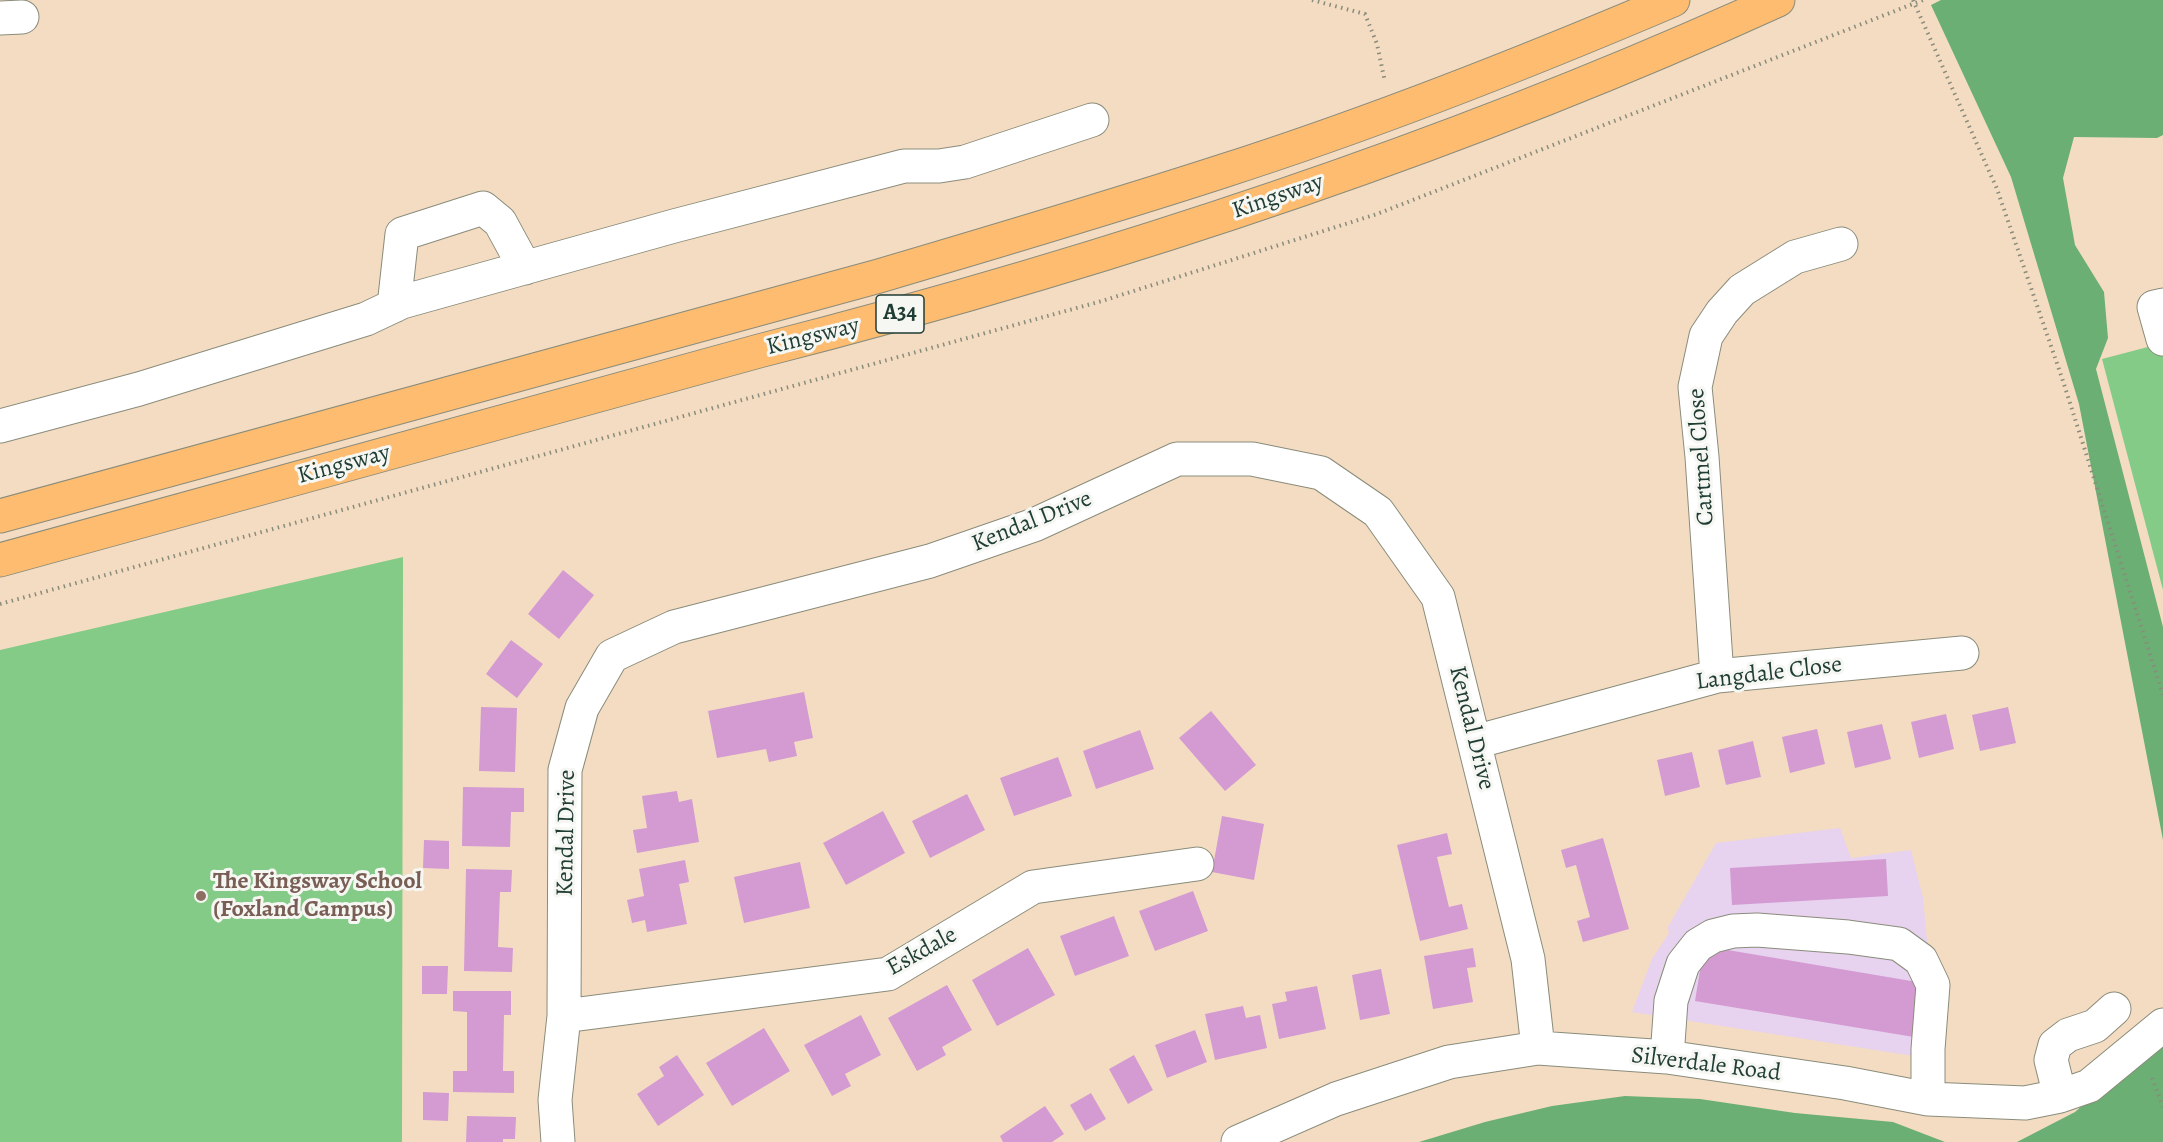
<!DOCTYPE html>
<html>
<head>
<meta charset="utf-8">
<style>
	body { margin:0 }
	canvas { display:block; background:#f4dcc2 }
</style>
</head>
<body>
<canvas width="2163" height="1142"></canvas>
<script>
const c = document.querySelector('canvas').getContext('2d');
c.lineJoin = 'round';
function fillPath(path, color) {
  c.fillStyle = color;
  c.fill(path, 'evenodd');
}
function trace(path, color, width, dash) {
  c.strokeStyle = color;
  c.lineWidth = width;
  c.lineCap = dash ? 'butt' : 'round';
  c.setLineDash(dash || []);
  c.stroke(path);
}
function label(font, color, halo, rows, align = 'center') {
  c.font = font + ' Alegreya,serif';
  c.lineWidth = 6;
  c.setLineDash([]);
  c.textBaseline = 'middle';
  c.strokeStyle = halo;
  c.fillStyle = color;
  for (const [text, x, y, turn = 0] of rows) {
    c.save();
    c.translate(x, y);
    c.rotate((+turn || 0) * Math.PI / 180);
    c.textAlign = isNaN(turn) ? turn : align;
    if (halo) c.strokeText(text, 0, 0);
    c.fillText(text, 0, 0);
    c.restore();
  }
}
const built = new Path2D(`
	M 1840,828 L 1851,858 L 1911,850 L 1923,898 L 1929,962 L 1933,1059 L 1632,1012 L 1652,959 L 1669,933 L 1668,927 L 1716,843 Z`);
const green = new Path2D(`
	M 2163,343 L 2163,590 L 2102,359 Z
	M 403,557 L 402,1142 L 0,1142 L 0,650 Z`);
const forest = new Path2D(`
	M 1941,0 L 2163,0 L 2163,135 L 2157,138 L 2074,137 L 2063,178 L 2075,245 L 2104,292 L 2108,338 L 2096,369 L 2163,627 L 2163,840 L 2079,404 L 2011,177 L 1931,5 Z
	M 2163,1041 L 2163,1142 L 2017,1142 L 2075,1112 L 2119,1073 Z
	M 1625,1096 L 1700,1099 L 1795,1113 L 1893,1122 L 1945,1142 L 1419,1142 L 1485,1122 L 1552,1106 Z`);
const building = new Path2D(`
	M 563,570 L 594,595 L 559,639 L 528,614 Z
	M 511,640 L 543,664 L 517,698 L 486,674 Z
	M 804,692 L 813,738 L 794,742 L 797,756 L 769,762 L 766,749 L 717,758 L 708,711 Z
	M 481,707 L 517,708 L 515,772 L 479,771 Z
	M 2008,707 L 2016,743 L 1980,751 L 1972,715 Z
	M 1211,711 L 1256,765 L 1225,791 L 1179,738 Z
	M 1946,714 L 1954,749 L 1919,758 L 1911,722 Z
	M 1882,724 L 1891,759 L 1855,768 L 1847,732 Z
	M 1817,729 L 1825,764 L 1790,773 L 1782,737 Z
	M 1140,730 L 1154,769 L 1096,789 L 1083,751 Z
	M 1753,741 L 1761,777 L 1726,785 L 1718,750 Z
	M 1692,752 L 1700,787 L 1665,796 L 1657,760 Z
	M 1058,757 L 1072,796 L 1014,816 L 1000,778 Z
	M 463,787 L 524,788 L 524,812 L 511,812 L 510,847 L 462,846 Z
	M 677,791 L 679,802 L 692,799 L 699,842 L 637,853 L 633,830 L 647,828 L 642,796 Z
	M 967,794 L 985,830 L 930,858 L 912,821 Z
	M 883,811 L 905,853 L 846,885 L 823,843 Z
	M 1222,816 L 1264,824 L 1254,880 L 1212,872 Z
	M 1447,833 L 1452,854 L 1437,857 L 1449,907 L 1462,904 L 1468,929 L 1420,941 L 1397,845 Z
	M 1603,838 L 1629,929 L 1583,942 L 1577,921 L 1590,917 L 1576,865 L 1566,868 L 1561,850 Z
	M 424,840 L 449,841 L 449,869 L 423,868 Z
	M 1886,859 L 1888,896 L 1732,905 L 1730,868 Z
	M 685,860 L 689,882 L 679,884 L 687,924 L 647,932 L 645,920 L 632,923 L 627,900 L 644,896 L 639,869 Z
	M 800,862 L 810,908 L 744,923 L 734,877 Z
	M 466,869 L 512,870 L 511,892 L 500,892 L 498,947 L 513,948 L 512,972 L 464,971 Z
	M 1193,891 L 1208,931 L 1155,951 L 1139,911 Z
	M 1114,916 L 1129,956 L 1075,976 L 1060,936 Z
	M 1704,946 L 1923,983 L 1914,1037 L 1695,1001 Z
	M 1028,948 L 1055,995 L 997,1026 L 972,980 Z
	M 1473,948 L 1476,967 L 1467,968 L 1473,1002 L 1433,1009 L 1424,956 Z
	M 422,966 L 448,966 L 447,994 L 422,994 Z
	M 1381,969 L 1390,1014 L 1360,1020 L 1352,975 Z
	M 947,985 L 972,1030 L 942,1047 L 946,1055 L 917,1071 L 888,1018 Z
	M 1317,986 L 1326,1029 L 1279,1039 L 1272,1004 L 1287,1001 L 1285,992 Z
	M 453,991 L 511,991 L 511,1015 L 504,1015 L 503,1071 L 514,1071 L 514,1093 L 453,1092 L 453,1071 L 467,1071 L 467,1012 L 453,1011 Z
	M 1243,1006 L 1246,1018 L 1260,1015 L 1267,1048 L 1215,1060 L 1205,1014 Z
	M 861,1015 L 881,1055 L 845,1074 L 851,1086 L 832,1096 L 804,1045 Z
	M 764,1028 L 790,1071 L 732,1106 L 706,1063 Z
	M 1195,1030 L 1207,1062 L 1167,1078 L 1155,1045 Z
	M 677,1055 L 704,1095 L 658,1126 L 637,1094 L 664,1076 L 659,1067 Z
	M 1134,1055 L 1153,1090 L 1128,1104 L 1109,1069 Z
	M 423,1092 L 449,1093 L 448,1121 L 423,1120 Z
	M 1091,1093 L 1106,1119 L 1085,1131 L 1070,1105 Z
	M 1045,1106 L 1064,1134 L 1052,1142 L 1003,1142 L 1000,1136 Z
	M 467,1116 L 516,1117 L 515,1139 L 503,1139 L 503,1142 L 466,1142 Z`);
const path = new Path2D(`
	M 1312,0 L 1365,14 L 1377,44 L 1385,82
	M 1913,0 L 1997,189 L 2062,378 L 2163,695
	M 0,604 L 1102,301 L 1377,214 L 1923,0
	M 2152,1078 L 2163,1107`);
const minor = new Path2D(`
	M 0,18 L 22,17
	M 2163,305 L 2154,307 L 2163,339
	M 394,306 L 402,234 L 483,208 L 500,222 L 525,268
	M 0,426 L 139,389 L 366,319 L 402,302 L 674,226 L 904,166 L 939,166 L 965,162 L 1092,120
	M 1717,676 L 1702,457 L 1695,387 L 1706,336 L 1722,312 L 1742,290 L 1795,257 L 1841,244
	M 1475,742 L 1717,676 L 1962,653
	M 564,1016 L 888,974 L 1033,887 L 1197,864
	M 1667,1057 L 1671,1001 L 1683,964 L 1698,945 L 1713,936 L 1733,931 L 1757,930 L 1848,937 L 1899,944 L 1921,960 L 1933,985 L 1928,1049 L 1928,1099
	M 2060,1096 L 2051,1060 L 2055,1045 L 2068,1035 L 2095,1026 L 2114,1009
	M 558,1142 L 555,1100 L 564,1016 L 565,770 L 582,708 L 612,656 L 674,627 L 930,561 L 1034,525 L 1177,459 L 1252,459 L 1321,473 L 1378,512 L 1438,597 L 1528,959 L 1538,1048
	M 1238,1142 L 1336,1099 L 1449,1062 L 1538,1048 L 1667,1057 L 1845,1083 L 1928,1099 L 2025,1103 L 2060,1096 L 2089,1086 L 2163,1025`);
const highway = new Path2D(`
	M 0,516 L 879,276 C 994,242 1109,208 1223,171 C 1376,122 1525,63 1673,0
	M 0,560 L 759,351 C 1107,262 1451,149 1778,0`);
const markers = [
	[201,896,6,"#8d6e63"]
];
const shields = [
	[900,314,48]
];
const shieldNames = [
	["A34",900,314]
];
const streetNames = [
	["Kingsway",1278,197,-19],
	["Kingsway",813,337,-14],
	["Cartmel Close",1702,457,-94],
	["Kingsway",344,465,-15],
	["Kendal Drive",1032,522,-22],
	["Langdale Close",1769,674,-7],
	["Kendal Drive",1471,728,76],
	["Kendal Drive",567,833,-89],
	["Eskdale",922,952,-29],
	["Silverdale Road",1706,1065,7]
];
const educationNames = [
	["The Kingsway School",213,882],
	["(Foxland Campus)",213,910]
];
fillPath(built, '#e7d2ef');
fillPath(green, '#84cb87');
fillPath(forest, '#6baf74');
fillPath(building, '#d39bd2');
trace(minor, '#8a8c7b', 35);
trace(highway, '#8a8c7b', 35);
trace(path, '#8a8c7b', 4, [1.5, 4.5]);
trace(minor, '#fff', 33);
trace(highway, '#febc70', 33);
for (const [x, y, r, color] of markers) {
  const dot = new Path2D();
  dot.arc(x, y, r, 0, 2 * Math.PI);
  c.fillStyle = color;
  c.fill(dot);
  trace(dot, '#f6f6f2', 2);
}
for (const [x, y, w] of shields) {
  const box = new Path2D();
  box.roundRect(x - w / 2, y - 19, w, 38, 4.5);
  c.fillStyle = '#f6f6f2';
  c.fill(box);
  trace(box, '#1f3d34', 1.5);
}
label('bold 22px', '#1f3d34', null, shieldNames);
label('24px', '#1f3d34', '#f6f6f2', streetNames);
label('bold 24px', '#785e54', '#f6f6f2', educationNames, 'left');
</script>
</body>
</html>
